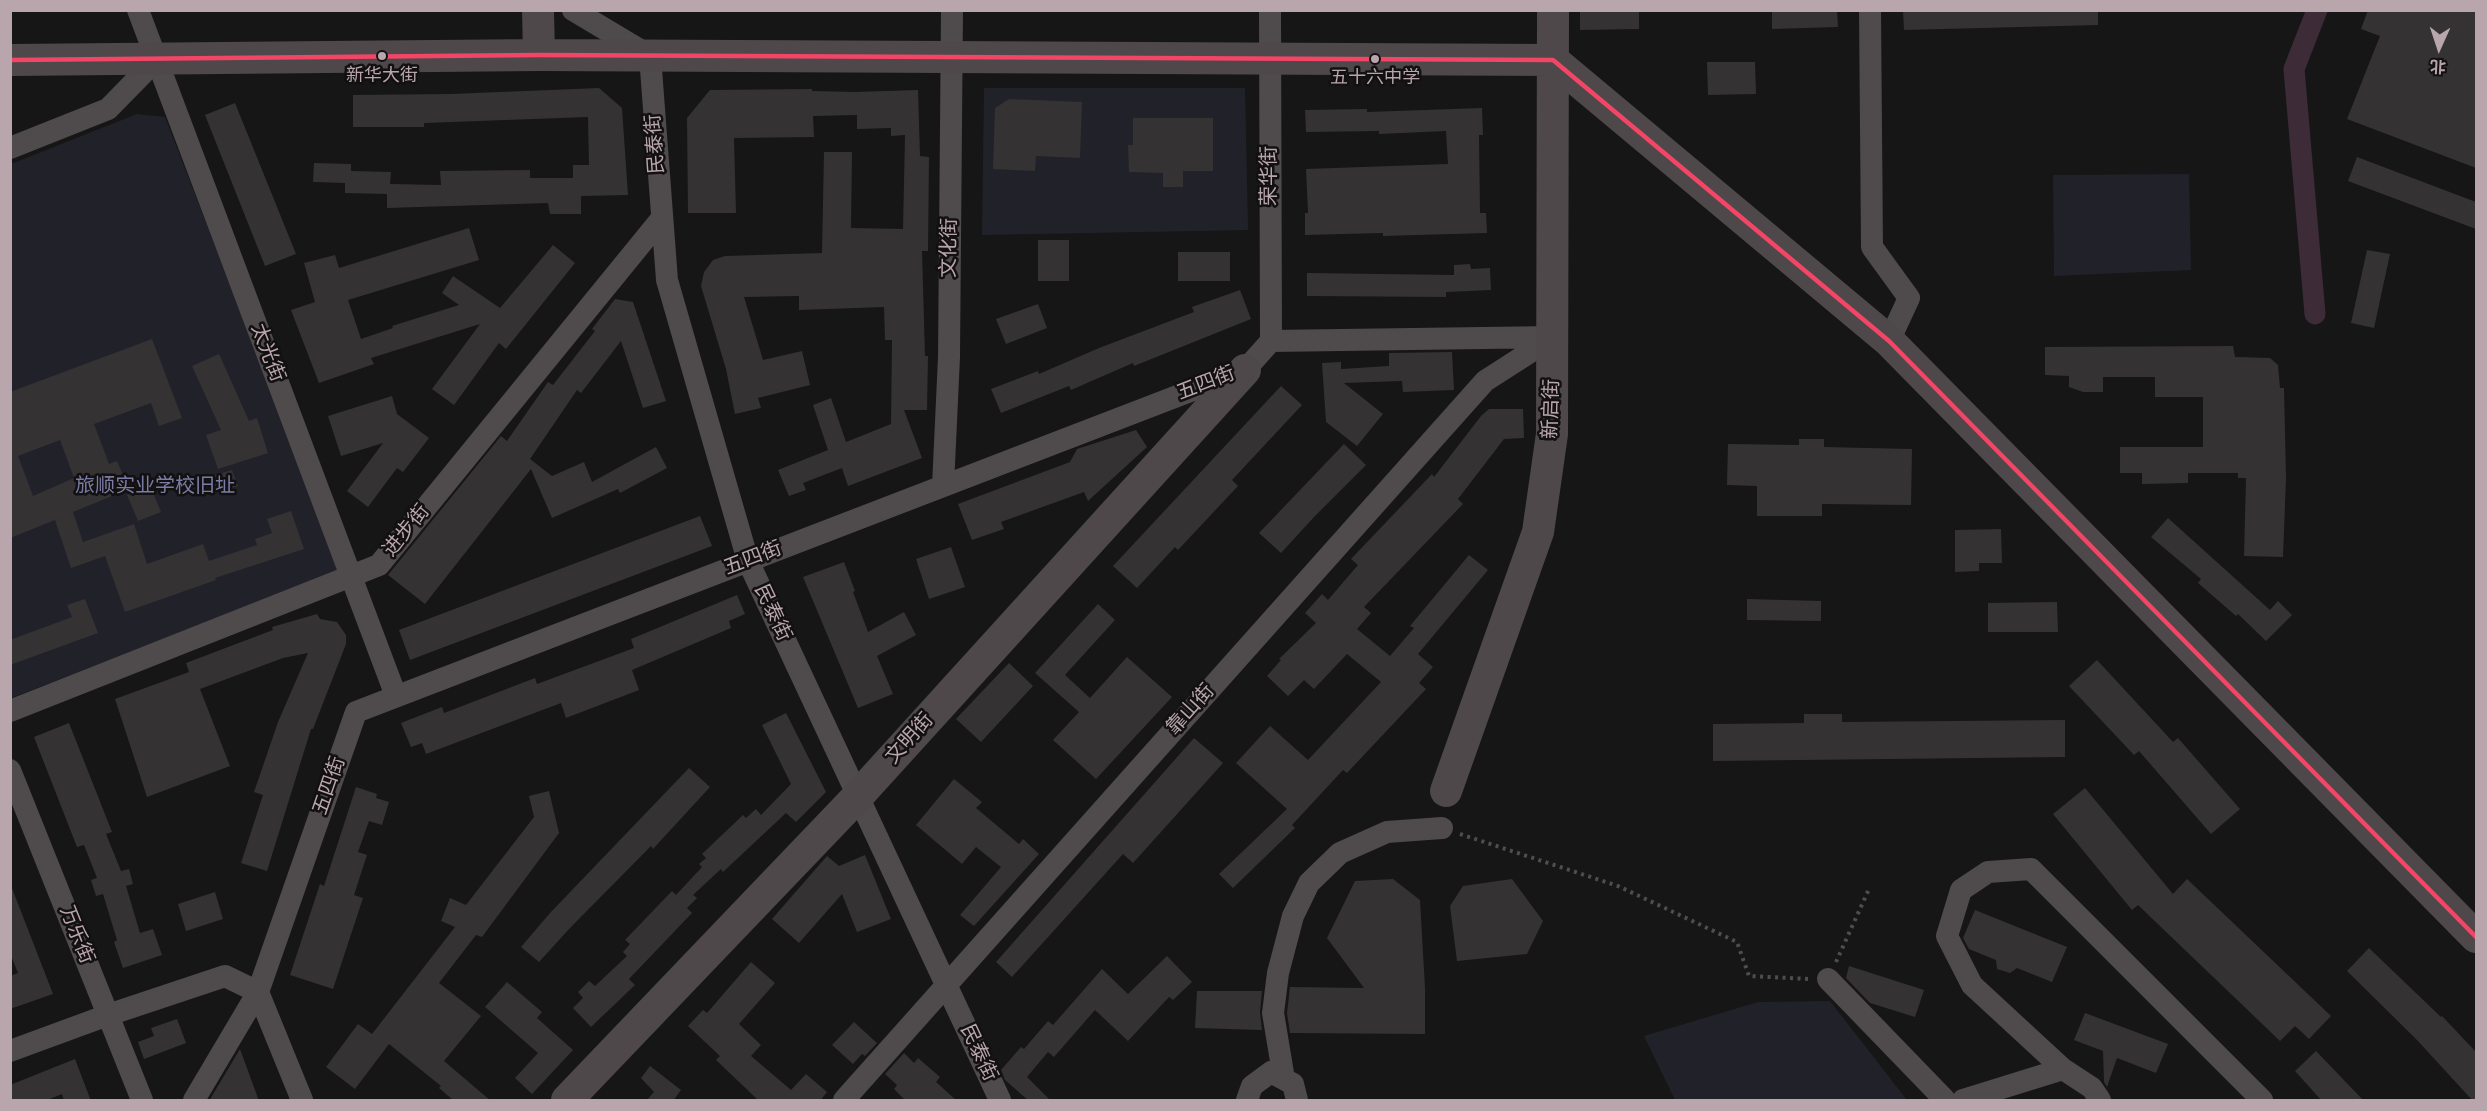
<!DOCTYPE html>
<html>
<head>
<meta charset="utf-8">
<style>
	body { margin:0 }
	#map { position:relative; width:2487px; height:1111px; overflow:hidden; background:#161616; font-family:Poppins,"Noto Sans SC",sans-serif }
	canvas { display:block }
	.frame { position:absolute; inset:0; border:12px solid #b9a6ad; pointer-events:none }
	.north { position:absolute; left:2409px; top:18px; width:60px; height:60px; -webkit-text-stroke:4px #121010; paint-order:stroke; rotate:183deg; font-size:16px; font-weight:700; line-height:24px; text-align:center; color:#b9a6ad }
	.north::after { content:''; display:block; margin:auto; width:21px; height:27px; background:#b9a6ad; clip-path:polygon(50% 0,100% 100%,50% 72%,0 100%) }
</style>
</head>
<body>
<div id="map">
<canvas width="2487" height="1111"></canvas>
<div class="frame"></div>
<div class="north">北</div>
</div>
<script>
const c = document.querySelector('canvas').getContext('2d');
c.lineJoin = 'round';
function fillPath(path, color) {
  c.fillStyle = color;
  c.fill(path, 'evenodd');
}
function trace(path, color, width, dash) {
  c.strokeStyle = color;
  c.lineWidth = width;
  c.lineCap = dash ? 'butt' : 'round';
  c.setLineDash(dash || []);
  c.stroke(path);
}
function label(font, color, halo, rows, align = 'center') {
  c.font = font + ' Poppins,"Noto Sans SC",sans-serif';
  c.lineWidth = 5;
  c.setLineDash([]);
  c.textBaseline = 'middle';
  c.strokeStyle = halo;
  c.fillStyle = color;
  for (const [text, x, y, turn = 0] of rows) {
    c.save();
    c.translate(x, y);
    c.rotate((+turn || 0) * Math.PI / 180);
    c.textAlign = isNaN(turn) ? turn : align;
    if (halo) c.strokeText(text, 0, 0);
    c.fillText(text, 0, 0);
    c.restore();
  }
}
const green = new Path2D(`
	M 984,88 L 1245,88 L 1248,230 L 982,235 Z
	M 137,114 L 165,117 L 341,570 L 11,698 L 11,164 Z
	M 2189,174 L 2191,270 L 2054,276 L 2053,175 Z
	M 1830,1001 L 1907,1100 L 1675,1100 L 1644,1036 L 1758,1002 Z`);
const canal = new Path2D(`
	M 2315,314 L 2294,69 L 2317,10`);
const building = new Path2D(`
	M 1580,10 L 1639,10 L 1639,29 L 1580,30 Z
	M 1772,10 L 1837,10 L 1838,27 L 1772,29 Z
	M 1903,10 L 2098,10 L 2098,25 L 1904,30 Z
	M 2368,10 L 2476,10 L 2476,168 L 2347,119 L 2380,36 L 2361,29 Z
	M 1707,62 L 1755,62 L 1756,94 L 1708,95 Z
	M 599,88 L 622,108 L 628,195 L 581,196 L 581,214 L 550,214 L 548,203 L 387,208 L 387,194 L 345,193 L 345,183 L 313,182 L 314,163 L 351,164 L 351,171 L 391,172 L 390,184 L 441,185 L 440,171 L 530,170 L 530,178 L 573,178 L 573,165 L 589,165 L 588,117 L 424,123 L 424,127 L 353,127 L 353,95 L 451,94 Z
	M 812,89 L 812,91 L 855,92 L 918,90 L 920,156 L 929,157 L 928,251 L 922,251 L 925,356 L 928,356 L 927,410 L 904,410 L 922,458 L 848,486 L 842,468 L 803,483 L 806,490 L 789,496 L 778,470 L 828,450 L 813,405 L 831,398 L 846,442 L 891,424 L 892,340 L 885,340 L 884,307 L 799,310 L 799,296 L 744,297 L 763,360 L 802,351 L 810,385 L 758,398 L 761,408 L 735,414 L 726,369 L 701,286 L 704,272 L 713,260 L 725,256 L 822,253 L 824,152 L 852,152 L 851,228 L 903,229 L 905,135 L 891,136 L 891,128 L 857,129 L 857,115 L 813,116 L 814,137 L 734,138 L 736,213 L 688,213 L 687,118 L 710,90 Z
	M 1009,99 L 1082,102 L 1080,158 L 1036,156 L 1035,171 L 993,169 L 995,108 Z
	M 235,103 L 296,254 L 265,266 L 205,115 Z
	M 1482,108 L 1483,135 L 1479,135 L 1480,213 L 1486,213 L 1487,233 L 1383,236 L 1383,233 L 1305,235 L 1305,213 L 1308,213 L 1306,169 L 1448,164 L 1446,131 L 1379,134 L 1379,131 L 1306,132 L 1305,110 L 1367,109 L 1367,112 Z
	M 1133,118 L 1213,118 L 1213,171 L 1183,171 L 1183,187 L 1163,187 L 1163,173 L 1129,172 L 1128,145 L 1133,145 Z
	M 2357,157 L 2476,202 L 2476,229 L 2348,181 Z
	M 469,228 L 479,260 L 348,300 L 361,339 L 393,328 L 392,326 L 459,305 L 442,293 L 453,276 L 500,308 L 553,245 L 575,263 L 506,349 L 499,343 L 454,405 L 432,389 L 480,324 L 371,358 L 374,364 L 319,383 L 291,310 L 315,302 L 304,263 L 335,255 L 339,268 Z
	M 1038,240 L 1069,240 L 1069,281 L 1038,281 Z
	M 2367,250 L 2390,254 L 2374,328 L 2351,323 Z
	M 1178,252 L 1230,252 L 1230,281 L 1178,281 Z
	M 1470,264 L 1471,269 L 1490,268 L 1491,290 L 1446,292 L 1446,297 L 1307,296 L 1307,273 L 1454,275 L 1454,265 Z
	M 1240,290 L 1251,319 L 1134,366 L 1133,363 L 1071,390 L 1069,386 L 1001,413 L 991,389 L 1038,371 L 1039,374 L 1099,348 L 1194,312 L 1192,307 Z
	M 615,299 L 633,302 L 666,401 L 643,408 L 621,341 L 581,393 L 577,390 L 530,459 L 552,476 L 584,462 L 592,482 L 656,447 L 667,468 L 620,493 L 618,489 L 552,518 L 531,469 L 425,604 L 388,575 L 501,436 L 507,441 L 548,382 L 553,385 L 595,331 L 592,329 Z
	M 1038,304 L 1047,328 L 1006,344 L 996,319 Z
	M 152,339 L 182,418 L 159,426 L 151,403 L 94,424 L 109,464 L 117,461 L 129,489 L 73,512 L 83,542 L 134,524 L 147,564 L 203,544 L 209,561 L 257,545 L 255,539 L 272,533 L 267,519 L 291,511 L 304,549 L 215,578 L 216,580 L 125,612 L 105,556 L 71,568 L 55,520 L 10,538 L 10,392 ZM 60,440 L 74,478 L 33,496 L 18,456 Z
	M 2233,346 L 2235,357 L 2270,358 L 2278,365 L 2280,388 L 2284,388 L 2286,478 L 2283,557 L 2244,556 L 2246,478 L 2238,478 L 2238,473 L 2188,473 L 2188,483 L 2142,484 L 2142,473 L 2120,473 L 2120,447 L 2203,447 L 2203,397 L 2155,397 L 2155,377 L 2103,377 L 2103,392 L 2083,392 L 2069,387 L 2069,376 L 2045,375 L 2045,347 Z
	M 1452,352 L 1454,390 L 1403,392 L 1402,381 L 1344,383 L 1383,414 L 1357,446 L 1326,422 L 1322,363 L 1341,362 L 1341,369 L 1389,366 L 1389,353 Z
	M 219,354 L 249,421 L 257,418 L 268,453 L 218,469 L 206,435 L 221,430 L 192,366 Z
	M 1281,386 L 1302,405 L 1232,480 L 1238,486 L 1178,550 L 1175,547 L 1137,588 L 1113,566 Z
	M 392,396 L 397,414 L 429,438 L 403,472 L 397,468 L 368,507 L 347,491 L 383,443 L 341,456 L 328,416 Z
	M 1489,409 L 1523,409 L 1524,438 L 1504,439 L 1458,499 L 1463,504 L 1364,607 L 1371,613 L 1357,629 L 1390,656 L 1414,628 L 1410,626 L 1469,555 L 1488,570 L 1418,654 L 1433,667 L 1419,683 L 1426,689 L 1347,773 L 1343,770 L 1292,825 L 1295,828 L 1233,888 L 1219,874 L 1287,809 L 1236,763 L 1270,726 L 1308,760 L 1381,682 L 1347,654 L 1314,689 L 1304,680 L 1288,696 L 1267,676 L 1281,660 L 1279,659 L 1316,623 L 1305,613 L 1322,594 L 1328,600 L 1358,565 L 1351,559 L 1432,474 L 1434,477 L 1481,416 Z
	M 1136,430 L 1147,447 L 1088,501 L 1084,492 L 1001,522 L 1004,529 L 972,540 L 958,504 L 1070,462 L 1077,449 Z
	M 1799,439 L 1824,439 L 1824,447 L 1912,449 L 1911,505 L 1822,504 L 1822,516 L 1757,516 L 1757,486 L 1727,485 L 1728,444 L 1799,445 Z
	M 1344,444 L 1366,465 L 1314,517 L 1281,553 L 1259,533 Z
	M 232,470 L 238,486 L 213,493 L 208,477 Z
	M 150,485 L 161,512 L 138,521 L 127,495 Z
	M 700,516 L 712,546 L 410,660 L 399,630 Z
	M 2168,518 L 2270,610 L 2278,601 L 2292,615 L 2266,641 L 2238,614 L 2236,616 L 2198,583 L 2201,579 L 2151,537 Z
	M 2001,529 L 2002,563 L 1979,563 L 1979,571 L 1955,572 L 1955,530 Z
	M 951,547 L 965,587 L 929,599 L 916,559 Z
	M 844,562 L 855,591 L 853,592 L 868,632 L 904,612 L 916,635 L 877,656 L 893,694 L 858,708 L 803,577 Z
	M 737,595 L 745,614 L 729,621 L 731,628 L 632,670 L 639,690 L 566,718 L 561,703 L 426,754 L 422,743 L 411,747 L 401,723 L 442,707 L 444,713 L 535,678 L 537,684 L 634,648 L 631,639 Z
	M 85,599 L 98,633 L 10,665 L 10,640 L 72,617 L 67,605 Z
	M 1747,599 L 1821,601 L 1821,621 L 1747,620 Z
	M 2057,602 L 2058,632 L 1988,632 L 1988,603 Z
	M 1098,604 L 1115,620 L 1065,675 L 1090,698 L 1127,657 L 1172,697 L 1096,779 L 1053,740 L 1079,712 L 1035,673 Z
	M 317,614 L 320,619 L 337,622 L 346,635 L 346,644 L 313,729 L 311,729 L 267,871 L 241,863 L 263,795 L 254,792 L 278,722 L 308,653 L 283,658 L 200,689 L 230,766 L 147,797 L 115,699 L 189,672 L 186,663 L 273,630 L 272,627 Z
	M 2097,660 L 2173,742 L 2178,738 L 2240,809 L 2211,834 L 2139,751 L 2134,755 L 2069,686 Z
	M 1009,663 L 1033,686 L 981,742 L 956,719 Z
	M 786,713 L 826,792 L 796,822 L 786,813 L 723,872 L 721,869 L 693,895 L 697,898 L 687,908 L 692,913 L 629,979 L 635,985 L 591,1027 L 573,1008 L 583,998 L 578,992 L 589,981 L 595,986 L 627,956 L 623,952 L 630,944 L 625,940 L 672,891 L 676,895 L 702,867 L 699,864 L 706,858 L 702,854 L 743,815 L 746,818 L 756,809 L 761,815 L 791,784 L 762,725 Z
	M 1804,714 L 1842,714 L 1842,722 L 2065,720 L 2065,757 L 1713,761 L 1713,724 L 1804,723 Z
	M 69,723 L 112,832 L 106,834 L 121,871 L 129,869 L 133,884 L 126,886 L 140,933 L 153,929 L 162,955 L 123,968 L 114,942 L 117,940 L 103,894 L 96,896 L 91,880 L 97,878 L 84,845 L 77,847 L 34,737 Z
	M 1194,738 L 1223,763 L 1133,863 L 1123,854 L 1012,977 L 996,962 Z
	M 689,768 L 710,787 L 653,849 L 651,846 L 570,928 L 539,962 L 521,947 L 550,913 Z
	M 954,779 L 982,802 L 976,808 L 1019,844 L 1023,839 L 1039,854 L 974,926 L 960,915 L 1001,867 L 976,847 L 962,864 L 916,825 Z
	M 356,787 L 377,794 L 376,798 L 389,802 L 382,825 L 369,821 L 358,852 L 367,855 L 354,895 L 363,898 L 333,989 L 290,975 L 320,884 L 324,886 Z
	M 2085,788 L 2173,894 L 2187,879 L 2331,1016 L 2309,1039 L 2295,1026 L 2280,1041 L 2138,905 L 2132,910 L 2053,814 Z
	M 549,791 L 559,833 L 482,937 L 476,935 L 439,983 L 481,1016 L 444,1061 L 491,1101 L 454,1101 L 439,1088 L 441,1086 L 389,1044 L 355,1089 L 326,1067 L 358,1024 L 372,1034 L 455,927 L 441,921 L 450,898 L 466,905 L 534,817 L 529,796 Z
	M 865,855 L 891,919 L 857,932 L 842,894 L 799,943 L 772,919 L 827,856 L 839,866 Z
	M 1393,879 L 1420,900 L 1425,988 L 1425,1034 L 1290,1033 L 1287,1013 L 1290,987 L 1364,988 L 1327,938 L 1355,881 Z
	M 1512,879 L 1543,921 L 1527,954 L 1457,961 L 1450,906 L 1463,886 Z
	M 10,883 L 53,994 L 10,1009 L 10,976 L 18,973 L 10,953 Z
	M 215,892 L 223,919 L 186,931 L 178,904 Z
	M 1975,910 L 2067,947 L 2052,982 L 2017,968 L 2010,973 L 1997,969 L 1996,960 L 1969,949 L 1963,938 Z
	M 2369,948 L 2441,1017 L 2442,1016 L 2476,1052 L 2476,1101 L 2473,1101 L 2417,1040 L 2347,971 Z
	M 1167,956 L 1192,982 L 1173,1000 L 1169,997 L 1128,1041 L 1095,1010 L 1054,1057 L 1048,1052 L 1027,1077 L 1051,1101 L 1029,1101 L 1005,1080 L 1001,1070 L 1021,1047 L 1024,1049 L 1048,1021 L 1053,1025 L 1102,969 L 1128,994 Z
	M 751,962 L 775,983 L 739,1024 L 761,1045 L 751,1056 L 791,1090 L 806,1074 L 827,1092 L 820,1101 L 759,1101 L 716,1060 L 720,1056 L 688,1026 L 703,1010 L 707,1013 Z
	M 1849,966 L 1924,990 L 1915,1017 L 1870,1003 L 1846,978 Z
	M 507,982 L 542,1012 L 537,1018 L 573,1050 L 532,1094 L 515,1078 L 538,1053 L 485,1007 Z
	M 1197,991 L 1262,991 L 1260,1012 L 1262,1030 L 1195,1028 Z
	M 2085,1013 L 2168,1044 L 2156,1073 L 2117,1058 L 2107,1087 L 2104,1082 L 2103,1051 L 2074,1040 Z
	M 177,1019 L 186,1043 L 144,1059 L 138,1042 L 154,1036 L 151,1028 Z
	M 854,1022 L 877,1043 L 865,1056 L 862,1054 L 853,1064 L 832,1045 Z
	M 240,1049 L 259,1101 L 209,1101 Z
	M 2316,1051 L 2364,1101 L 2322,1101 L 2295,1071 Z
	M 904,1053 L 914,1063 L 918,1058 L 940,1077 L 936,1082 L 957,1101 L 906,1101 L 894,1089 L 897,1085 L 885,1074 Z
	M 75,1059 L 91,1101 L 64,1101 L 62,1094 L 45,1101 L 10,1101 L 10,1085 Z
	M 650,1066 L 681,1090 L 673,1101 L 646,1101 L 654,1092 L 641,1078 Z`);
const path = new Path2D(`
	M 1460,834 L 1618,886 L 1737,942 L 1749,976 L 1809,979
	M 1836,962 L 1869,889`);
const street = new Path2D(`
	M 138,10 L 396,696
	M 573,10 L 650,56 L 667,280 L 748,561 L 1000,1100
	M 1270,10 L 1271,341
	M 1870,10 L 1872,247 L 1909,298 L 1889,341
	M 10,148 L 108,109 L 157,59
	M 943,486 L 949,357 L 952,10
	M 10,711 L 379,565 L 662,218
	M 10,770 L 142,1100
	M 1828,979 L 1945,1100
	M 10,1051 L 108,1015 L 225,976 L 258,992 L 302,1100
	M 1284,1079 L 1273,1013 L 1278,973 L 1293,916 L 1309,883 L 1340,853 L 1387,832 L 1442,828
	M 194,1100 L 258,992 L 356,712 L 1245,370 L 1271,341 L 1553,337
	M 844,1100 L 1485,381 L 1552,338
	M 1247,1100 L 1252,1086 L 1271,1072 L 1293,1084 L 1297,1100
	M 1963,1100 L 2063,1069
	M 2100,1100 L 2092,1088 L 2063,1069 L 1972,985 L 1947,936 L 1961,890 L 1988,872 L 2031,869 L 2262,1100`);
const secondary = new Path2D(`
	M 538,10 L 539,55
	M 10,60 L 539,55 L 1553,60 L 1889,341 L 2476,937
	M 1446,791 L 1538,532 L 1552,434 L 1553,10
	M 567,1100 L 858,796 L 1245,370`);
const bus1 = new Path2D(`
	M 10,60 L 539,55 L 1553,60 L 1889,341 L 2476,937`);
const markers = [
	[382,56,5,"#b9a6ad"],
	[1375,59,5,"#b9a6ad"]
];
const busNames = [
	["新华大街",382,76],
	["五十六中学",1375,78]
];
const streetNames = [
	["民泰街",656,144,-94],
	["荣华街",1270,176,-90],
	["文化街",950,248,-89],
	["太光街",267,353,69],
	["五四街",1206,384,-21],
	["新启街",1552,409,-88],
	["进步街",407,531,-51],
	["五四街",753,559,-21],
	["民泰街",772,613,65],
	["靠山街",1191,710,-48],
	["文明街",910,739,-48],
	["五四街",330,786,-71],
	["万乐街",76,935,68],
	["民泰街",978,1053,65]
];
const parkNames = [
	["旅顺实业学校旧址",155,487]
];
fillPath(green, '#21212a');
trace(canal, '#3d2b37', 21);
fillPath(building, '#353233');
trace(path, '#514c4e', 4, [3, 4.5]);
trace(street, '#4f4a4c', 22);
trace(secondary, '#4e484a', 32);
trace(bus1, '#f34667', 4.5);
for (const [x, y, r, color] of markers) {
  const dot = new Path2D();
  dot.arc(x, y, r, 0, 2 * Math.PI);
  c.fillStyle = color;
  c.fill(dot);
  trace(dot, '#121010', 2);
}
label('18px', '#b9a6ad', '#121010', busNames);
label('20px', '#b9a6ad', '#121010', streetNames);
label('20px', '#7b7ca5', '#121010', parkNames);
</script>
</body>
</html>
